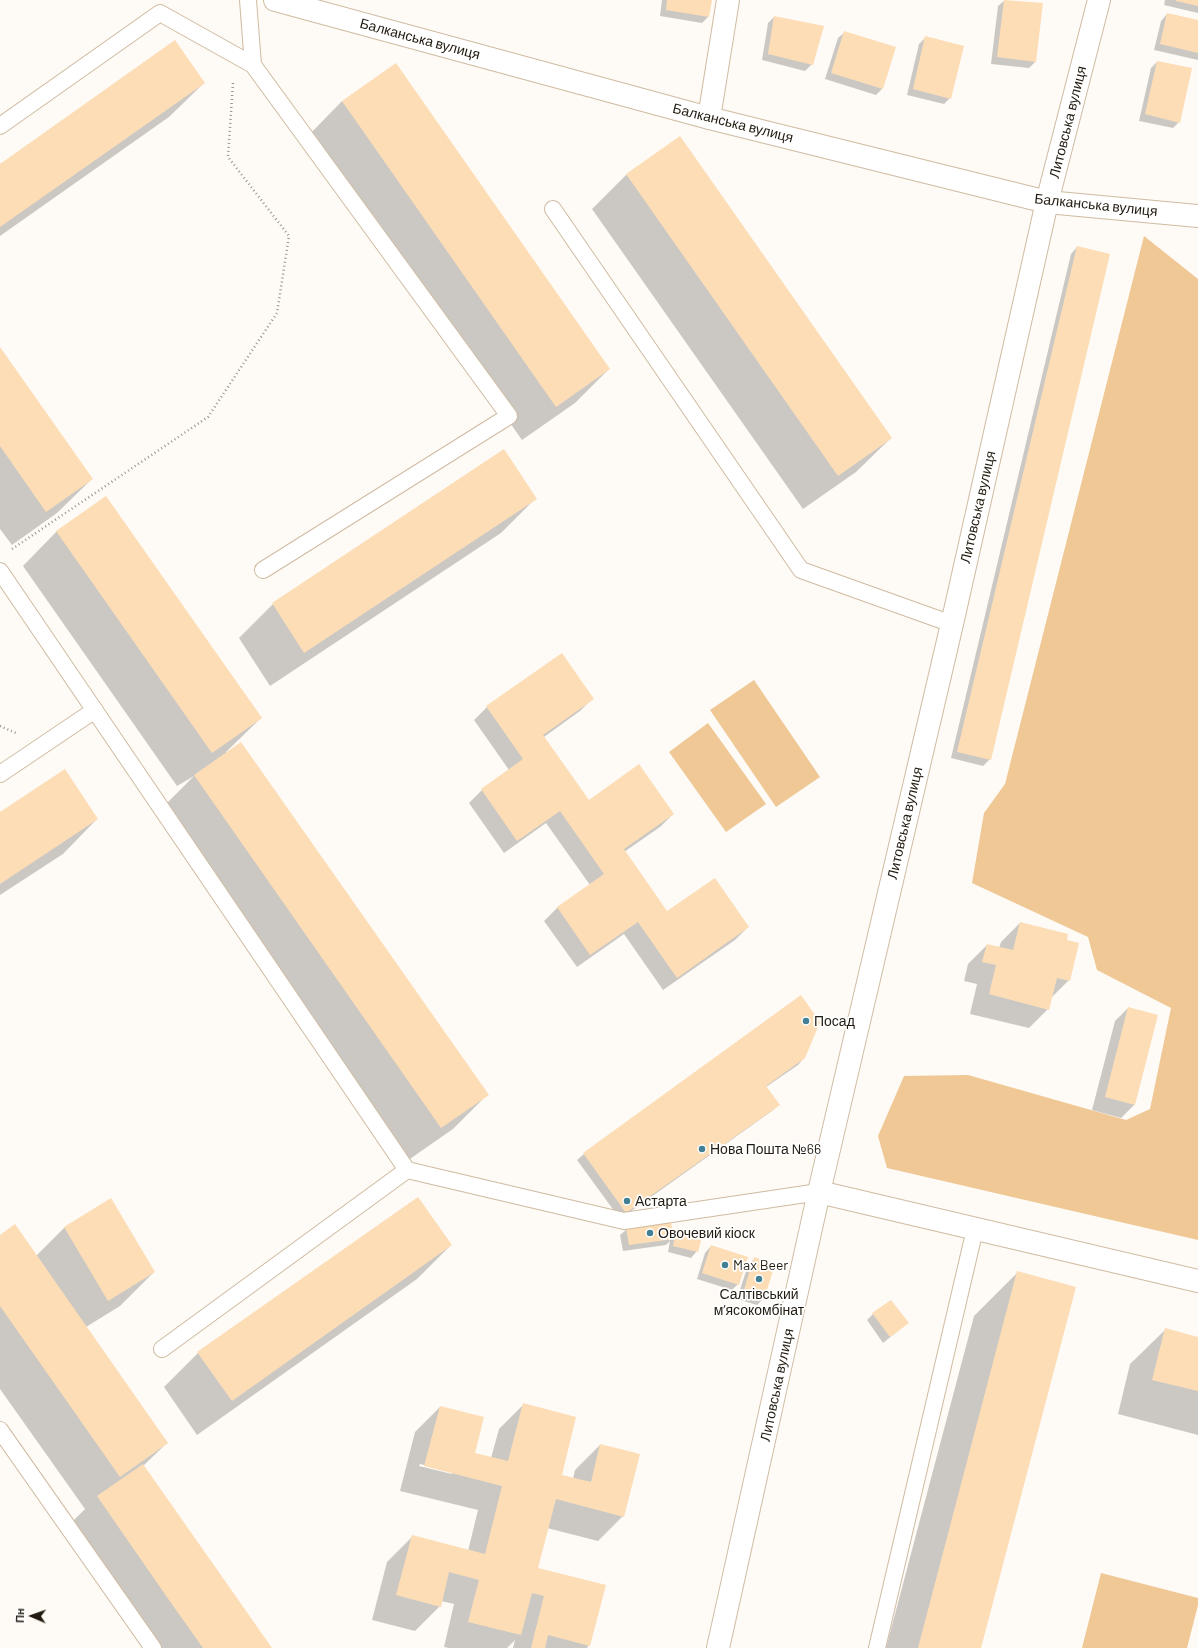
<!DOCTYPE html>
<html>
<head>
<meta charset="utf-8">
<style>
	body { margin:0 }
	#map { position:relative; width:1198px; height:1648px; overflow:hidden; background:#fefaf5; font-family:Barlow,sans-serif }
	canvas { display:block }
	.north { position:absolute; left:12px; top:1596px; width:40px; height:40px; -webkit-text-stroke:3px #fff; paint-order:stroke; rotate:272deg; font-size:11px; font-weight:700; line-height:16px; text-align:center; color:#221b11 }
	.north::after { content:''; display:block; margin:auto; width:14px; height:18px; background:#221b11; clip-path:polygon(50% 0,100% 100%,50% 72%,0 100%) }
</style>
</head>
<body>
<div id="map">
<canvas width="1198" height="1648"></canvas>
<div class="north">Пн</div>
</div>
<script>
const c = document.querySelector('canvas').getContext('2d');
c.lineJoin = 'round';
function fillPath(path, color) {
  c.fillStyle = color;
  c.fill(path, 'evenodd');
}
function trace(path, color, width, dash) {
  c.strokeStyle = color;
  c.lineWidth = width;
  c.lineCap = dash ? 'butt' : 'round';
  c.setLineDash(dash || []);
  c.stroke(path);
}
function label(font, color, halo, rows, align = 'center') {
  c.font = font + ' Barlow,sans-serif';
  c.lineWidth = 3.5;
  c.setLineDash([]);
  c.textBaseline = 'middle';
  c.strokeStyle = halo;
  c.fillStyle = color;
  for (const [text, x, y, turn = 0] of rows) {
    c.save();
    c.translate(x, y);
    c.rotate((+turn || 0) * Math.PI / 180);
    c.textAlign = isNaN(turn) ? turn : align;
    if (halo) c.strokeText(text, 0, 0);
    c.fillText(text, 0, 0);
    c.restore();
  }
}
const green = new Path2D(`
	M 1144,236 L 1198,279 L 1198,1240 L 887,1168 L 878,1136 L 904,1076 L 968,1075 L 1126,1120 L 1150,1109 L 1171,1008 L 1097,970 L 1088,937 L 972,883 L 984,813 L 1005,784 Z
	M 754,680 L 820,777 L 776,807 L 710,710 Z
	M 708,723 L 766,804 L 726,832 L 669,752 Z
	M 1101,1573 L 1198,1598 L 1198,1605 L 1187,1648 L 1082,1648 Z`);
const shadow = new Path2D(`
	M 662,0 L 711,0 L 708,17 L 702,23 L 660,16 Z
	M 1005,0 L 1035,62 L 1029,68 L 991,64 L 998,6 Z
	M 1165,0 L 1198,0 L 1198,13 L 1164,5 Z
	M 1167,14 L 1198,21 L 1198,60 L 1154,50 L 1161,21 Z
	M 774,17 L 822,27 L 812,64 L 805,71 L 762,60 L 768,23 Z
	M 845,32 L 882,89 L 876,95 L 825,79 L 838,38 Z
	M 926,37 L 950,98 L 944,104 L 907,95 L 919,44 Z
	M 1157,62 L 1179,122 L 1173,128 L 1139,121 L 1151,68 Z
	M 204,83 L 169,117 L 0,236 L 0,165 Z
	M 342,101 L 609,369 L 575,403 L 522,440 L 308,136 Z
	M 680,137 L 891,438 L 856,472 L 803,509 L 592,209 L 626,175 Z
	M 1077,247 L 990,759 L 983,766 L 951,758 L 1071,254 Z
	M 0,348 L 92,479 L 57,513 L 12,545 L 0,529 Z
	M 535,499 L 501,533 L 270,686 L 239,638 L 273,604 Z
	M 57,531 L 261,718 L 226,752 L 487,1095 L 453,1129 L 407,1161 L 160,810 L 194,776 L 177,786 L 23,566 Z
	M 593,698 L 580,711 L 544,737 L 589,801 L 673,814 L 660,827 L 624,852 L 667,913 L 748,927 L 735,940 L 663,990 L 624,934 L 577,967 L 544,921 L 557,908 L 590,885 L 546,823 L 504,853 L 469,803 L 482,790 L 509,770 L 474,720 L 487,707 Z
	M 0,813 L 97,819 L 63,854 L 0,895 Z
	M 1020,923 L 1066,941 L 1069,980 L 1051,998 L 1048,1009 L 1029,1028 L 970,1014 L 977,984 L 964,981 L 968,964 L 987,945 L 999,948 L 1001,942 Z
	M 801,997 L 804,1058 L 798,1065 L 766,1087 L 779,1105 L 772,1111 L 620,1219 L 577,1160 L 584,1154 Z
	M 1128,1008 L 1134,1105 L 1121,1118 L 1092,1110 L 1115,1021 Z
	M 65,1227 L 154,1272 L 120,1306 L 86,1327 L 167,1443 L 143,1466 L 271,1648 L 145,1648 L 63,1531 L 85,1509 L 0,1389 L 0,1236 L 36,1256 Z
	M 627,1229 L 672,1234 L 678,1229 L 697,1251 L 691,1258 L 668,1252 L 670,1241 L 666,1245 L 623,1251 L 620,1235 Z
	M 451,1245 L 417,1279 L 197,1435 L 164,1387 L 198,1353 Z
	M 711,1246 L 738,1284 L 732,1290 L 697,1279 L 705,1253 Z
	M 754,1259 L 763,1299 L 757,1305 L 737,1299 L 748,1265 Z
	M 1018,1272 L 980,1648 L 886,1648 L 974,1316 Z
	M 873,1314 L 908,1323 L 883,1343 L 867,1320 Z
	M 1165,1330 L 1198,1338 L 1198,1435 L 1118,1414 L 1130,1364 Z
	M 524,1404 L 561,1476 L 573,1479 L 575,1470 L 600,1445 L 623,1516 L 598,1541 L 547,1528 L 537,1569 L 589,1645 L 587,1648 L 513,1648 L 515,1640 L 507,1648 L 449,1648 L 444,1647 L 454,1604 L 441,1601 L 440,1606 L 415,1631 L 372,1620 L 387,1562 L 412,1537 L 468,1551 L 478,1510 L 400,1491 L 415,1432 L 440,1407 L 474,1454 L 491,1458 L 499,1429 ZM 420,1464 L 452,1472 L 452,1474 L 419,1466 Z`);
const building = new Path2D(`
	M 667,0 L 712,0 L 709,17 L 666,10 Z
	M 1004,0 L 1043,3 L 1036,62 L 997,57 Z
	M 1176,0 L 1198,0 L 1198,6 L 1176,1 Z
	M 1167,13 L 1198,20 L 1198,53 L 1160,44 Z
	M 774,16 L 824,26 L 813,65 L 768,54 Z
	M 844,31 L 896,47 L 883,89 L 831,73 Z
	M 925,36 L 964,46 L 951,99 L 913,89 Z
	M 175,40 L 205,83 L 0,227 L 0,164 Z
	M 1157,61 L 1192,68 L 1180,123 L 1145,114 Z
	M 396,63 L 610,369 L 556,407 L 342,101 Z
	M 680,136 L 892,438 L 838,476 L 626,174 Z
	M 1077,246 L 1110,254 L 991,760 L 957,752 Z
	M 0,347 L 93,479 L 46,512 L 0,446 Z
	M 504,449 L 537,499 L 304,653 L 272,603 Z
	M 106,496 L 262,718 L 212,753 L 56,531 Z
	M 562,653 L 594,699 L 543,735 L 589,800 L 639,764 L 674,814 L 624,849 L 667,911 L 715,878 L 749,927 L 677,978 L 638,922 L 590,955 L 557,907 L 604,874 L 560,811 L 517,841 L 481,789 L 523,759 L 486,706 Z
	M 241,742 L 489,1095 L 441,1128 L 194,775 Z
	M 65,769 L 98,819 L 0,884 L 0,812 Z
	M 1020,922 L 1068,934 L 1067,940 L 1079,943 L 1070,981 L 1057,978 L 1049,1010 L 989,994 L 996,965 L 982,962 L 987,944 L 1013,950 Z
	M 801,995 L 820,1022 L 805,1058 L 766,1086 L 780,1105 L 626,1213 L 583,1153 Z
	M 1128,1007 L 1158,1015 L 1135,1105 L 1105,1097 Z
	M 418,1197 L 452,1245 L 232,1401 L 197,1352 Z
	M 111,1198 L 155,1272 L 108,1301 L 64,1227 Z
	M 671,1222 L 674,1239 L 629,1245 L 626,1228 Z
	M 15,1224 L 168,1443 L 120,1477 L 0,1306 L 0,1235 Z
	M 677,1228 L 703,1233 L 698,1252 L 673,1246 Z
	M 711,1245 L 748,1257 L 739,1285 L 702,1273 Z
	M 754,1257 L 775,1264 L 764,1300 L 743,1293 Z
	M 1017,1271 L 1076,1287 L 981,1648 L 918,1648 Z
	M 891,1300 L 909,1323 L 890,1337 L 872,1313 Z
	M 1165,1328 L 1198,1337 L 1198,1391 L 1152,1380 Z
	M 523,1403 L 576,1417 L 562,1475 L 591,1482 L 600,1444 L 640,1454 L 624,1517 L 556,1499 L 538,1568 L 606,1585 L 590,1646 L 548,1635 L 545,1648 L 531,1648 L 544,1596 L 532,1593 L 521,1635 L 468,1622 L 479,1580 L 449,1572 L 441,1607 L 396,1595 L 412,1535 L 485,1554 L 502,1486 L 424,1466 L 440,1406 L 484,1417 L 475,1453 L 508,1461 Z
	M 143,1464 L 272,1648 L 203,1648 L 169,1600 L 97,1496 Z`);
const path = new Path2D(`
	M 12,549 L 208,417 L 277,313 L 289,236 L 228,157 L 233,83
	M 0,726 L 16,733`);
const service = new Path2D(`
	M 248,0 L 253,65 L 509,416 L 263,570
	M 0,126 L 160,13 L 253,65
	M 553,209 L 801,570 L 952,624
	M 0,571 L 407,1170
	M 0,774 L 95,710
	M 162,1349 L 407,1170 L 624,1221 L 819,1192
	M 0,1430 L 153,1648
	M 877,1648 L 975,1229`);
const minor = new Path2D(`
	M 709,118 L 728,0
	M 819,1192 L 1198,1281
	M 718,1648 L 819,1192 L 952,624 L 1047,202 L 1099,0`);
const tertiary = new Path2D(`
	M 275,0 L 709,118 L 1047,202 L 1198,216`);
const markers = [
	[806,1021,4,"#417f94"],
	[702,1149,4,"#417f94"],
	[627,1201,4,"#417f94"],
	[650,1233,4,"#417f94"],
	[725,1265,4,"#417f94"],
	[759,1279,4,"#417f94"]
];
const streetNames = [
	["Балканська вулиця",420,39,15],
	["Литовська вулиця",1068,122,-76],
	["Балканська вулиця",733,123,14],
	["Балканська вулиця",1096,205,6],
	["Литовська вулиця",978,507,-77],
	["Литовська вулиця",905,823,-77],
	["Литовська вулиця",777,1385,-78]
];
const poiNames = [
	["Посад",814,1021],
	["Нова Пошта №66",710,1149],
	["Астарта",635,1201],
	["Овочевий кіоск",658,1233],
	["Max Beer",733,1265],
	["Салтівський",759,1294,"center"],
	["мʼясокомбінат",759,1310,"center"]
];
fillPath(green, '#efc896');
fillPath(shadow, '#0003');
fillPath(building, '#fdddb5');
trace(service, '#cfbba2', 18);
trace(minor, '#cfbba2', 24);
trace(tertiary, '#cfbba2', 24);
trace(path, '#9a958e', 2.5, [1, 3]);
trace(service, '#fff', 16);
trace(minor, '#fff', 22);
trace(tertiary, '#fff', 22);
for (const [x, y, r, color] of markers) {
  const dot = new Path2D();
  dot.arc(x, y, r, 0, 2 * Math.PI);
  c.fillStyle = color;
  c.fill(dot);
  trace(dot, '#fff', 1.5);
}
label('14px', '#221b11', '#fff', streetNames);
label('14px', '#221b11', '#fff', poiNames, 'left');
</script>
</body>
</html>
